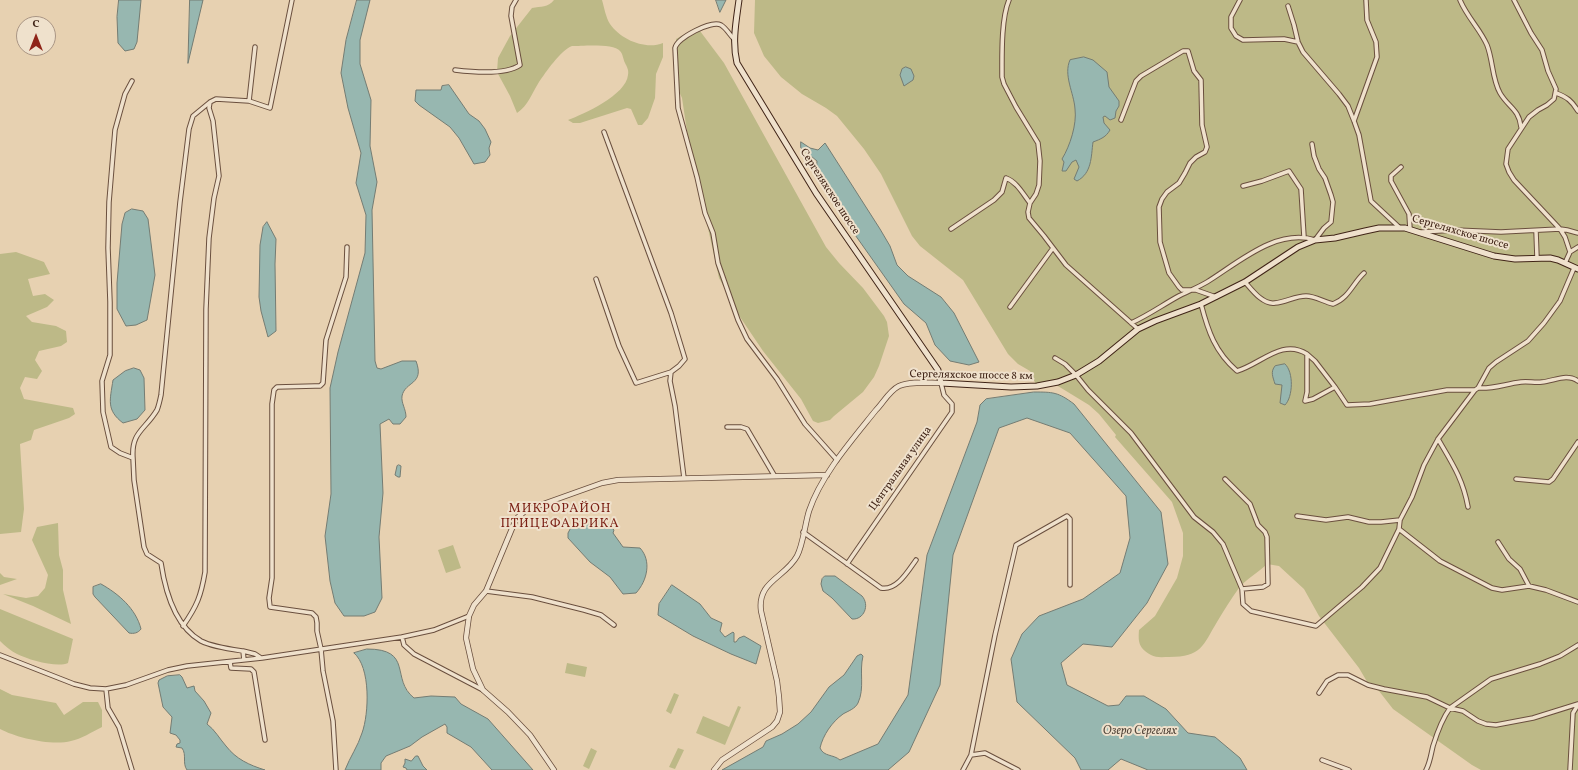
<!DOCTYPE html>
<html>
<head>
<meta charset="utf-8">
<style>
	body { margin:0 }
	#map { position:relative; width:1578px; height:770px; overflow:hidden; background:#e7d1b1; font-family:Vollkorn,serif }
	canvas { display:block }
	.north { position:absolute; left:16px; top:16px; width:40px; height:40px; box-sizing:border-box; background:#efe1cc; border:1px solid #a99584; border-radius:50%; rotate:0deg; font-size:11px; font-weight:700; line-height:16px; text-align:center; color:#402417 }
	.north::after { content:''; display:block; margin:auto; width:14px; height:18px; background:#8f2418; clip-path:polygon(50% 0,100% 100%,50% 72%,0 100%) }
</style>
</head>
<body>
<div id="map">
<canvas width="1578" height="770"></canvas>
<div class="north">С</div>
</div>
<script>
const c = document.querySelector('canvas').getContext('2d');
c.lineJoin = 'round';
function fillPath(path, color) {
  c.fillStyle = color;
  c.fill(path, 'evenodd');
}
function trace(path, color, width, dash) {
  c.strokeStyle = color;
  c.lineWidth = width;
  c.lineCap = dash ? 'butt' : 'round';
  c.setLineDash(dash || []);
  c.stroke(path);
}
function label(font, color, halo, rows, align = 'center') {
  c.font = font + ' Vollkorn,serif';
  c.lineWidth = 4;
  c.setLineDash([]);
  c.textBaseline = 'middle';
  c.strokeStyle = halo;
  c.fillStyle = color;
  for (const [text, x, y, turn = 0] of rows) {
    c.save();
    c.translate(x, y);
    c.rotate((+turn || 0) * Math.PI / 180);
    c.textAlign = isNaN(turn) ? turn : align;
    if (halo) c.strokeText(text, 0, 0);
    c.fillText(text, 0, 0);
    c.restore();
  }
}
const green = new Path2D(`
	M 554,0 L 602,0 C 604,7 606,18 610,24 C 621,40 646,50 663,43 L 663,57 L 656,74 L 655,98 L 648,118 L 642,125 L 638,125 L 631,109 L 627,108 L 580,123 L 573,123 L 568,120 C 584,114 626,95 628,75 C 629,70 627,67 625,63 C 623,59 623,54 620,51 C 614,43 582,46 572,46 C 560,51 546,72 539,82 C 532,93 528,106 517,113 L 510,96 L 497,72 L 498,58 L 510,36 L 532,8 C 541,6 548,8 554,0 Z
	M 755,0 L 1578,0 L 1578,770 L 1481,770 L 1472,765 L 1393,709 L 1379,691 L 1369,685 L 1359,668 L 1319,616 L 1304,589 L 1279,566 L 1267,564 C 1259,572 1245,580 1239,588 C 1231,599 1224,610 1217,622 C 1203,645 1202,657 1169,657 C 1163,657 1156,658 1151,655 C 1139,648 1138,643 1139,630 L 1155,616 L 1177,578 L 1183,556 L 1183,533 L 1172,502 L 1115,437 L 1116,435 L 1099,414 L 1089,405 L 1053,383 L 1036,385 L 1030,371 L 1018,364 L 1008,354 L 963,280 L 920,246 L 912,236 L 881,174 L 864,149 L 837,116 L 826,108 L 802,94 L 781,77 L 764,56 L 754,33 Z
	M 697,27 L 724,63 L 826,247 L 839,263 L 863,288 L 884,316 L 887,322 L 889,336 L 879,366 L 874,377 L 863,392 L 834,416 L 830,420 L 818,423 L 813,421 L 801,399 L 763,351 L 740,317 L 719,278 L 688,138 L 682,98 L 678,89 L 676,74 L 676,39 Z
	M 16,252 L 44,262 L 50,274 L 28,279 L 33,296 L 45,294 L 54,300 L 47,307 L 26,316 L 32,322 L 56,326 L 66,331 L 67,342 L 61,346 L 39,351 L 35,360 L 42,371 L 37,379 L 25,377 L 20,388 L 24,399 L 73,408 L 75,414 L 69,418 L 34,430 L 31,440 L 20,444 L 24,509 L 21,532 L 0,534 L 0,254 Z
	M 58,523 L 59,555 L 63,570 L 63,590 L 71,624 L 33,606 L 3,594 L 26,598 L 38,596 L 45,588 L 48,575 L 32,540 L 37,527 Z
	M 453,545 L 461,568 L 446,573 L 438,550 Z
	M 0,573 L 4,577 L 17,579 L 0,585 Z
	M 0,609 L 73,639 L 68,663 C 57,668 29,660 17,654 C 11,651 5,646 0,641 Z
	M 567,663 L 587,667 L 585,677 L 565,673 Z
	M 0,689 L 12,695 L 56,703 L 64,715 L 83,702 L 98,702 L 102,710 L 102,727 C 92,732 81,739 71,741 C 52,746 17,738 0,729 Z
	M 674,693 L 679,695 L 671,714 L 666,711 Z
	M 738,706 L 741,707 L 725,745 L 696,733 L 703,716 L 729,727 Z
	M 591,748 L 597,751 L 589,769 L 583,766 Z
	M 678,748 L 684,750 L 675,769 L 669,767 Z`);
const water = new Path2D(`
	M 119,0 L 141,0 L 137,42 L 134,49 L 125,51 L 118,43 L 117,17 Z
	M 190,0 L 203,0 L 188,63 Z
	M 357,0 L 370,0 L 360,40 L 360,64 L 371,100 L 370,146 L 377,182 L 372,210 L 375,361 L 377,368 L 381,369 L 402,361 L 416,361 C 425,385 405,381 402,396 C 401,403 406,409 406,417 L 400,424 L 393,424 L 389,419 L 380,424 L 383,493 L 379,537 L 382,598 L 375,612 L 364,616 L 344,616 L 335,603 L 330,581 L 325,536 L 331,494 L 330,388 L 338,352 L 365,253 L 366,215 L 356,183 L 361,153 L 348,108 L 341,73 L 346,40 Z
	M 716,0 L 726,0 L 720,12 Z
	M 1084,57 L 1093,60 L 1107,72 L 1109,87 L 1119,101 L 1119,106 L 1116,111 L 1115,118 L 1110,120 L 1105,116 L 1103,117 L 1104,123 L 1110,130 C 1106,137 1101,139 1093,142 C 1091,157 1092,173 1077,181 L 1074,179 L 1079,167 L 1076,160 L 1072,162 L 1066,171 L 1062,171 L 1064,162 L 1062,159 C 1070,146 1077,124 1075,109 C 1074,93 1063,75 1070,60 Z
	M 906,67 L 911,69 L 914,76 L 913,80 L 904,86 L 900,75 L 902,69 Z
	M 449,85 L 469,114 L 479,121 L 485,129 L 491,142 L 489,148 L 490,155 L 485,162 L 474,164 L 459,138 L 450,127 L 419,105 L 415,101 L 416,90 L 441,90 L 442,86 Z
	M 801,142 L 810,148 L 818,150 L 825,143 L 880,229 L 890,246 L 897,265 L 908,276 L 941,297 L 954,313 L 979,362 L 969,365 L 950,361 L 935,345 L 926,323 L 904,304 L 841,215 L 832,194 L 816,174 L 817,161 L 801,148 Z
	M 132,209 L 143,211 L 148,219 L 155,275 L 147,320 L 136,325 L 126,326 L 117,309 L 117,283 L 122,224 L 125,213 Z
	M 267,222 L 276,239 L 275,264 L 276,331 L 268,337 L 261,311 L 259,297 L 260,245 L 263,227 Z
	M 1285,364 C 1294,372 1293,397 1285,405 L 1280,403 L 1282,385 L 1275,384 C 1273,377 1270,372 1275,366 Z
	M 134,368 L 140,370 L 144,378 L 145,410 L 137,419 L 123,423 C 106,410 110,400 113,380 L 125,371 Z
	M 1034,392 C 1053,392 1058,392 1074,404 L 1161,512 L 1168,564 L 1147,603 L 1112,647 L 1083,644 L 1061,663 L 1067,685 L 1108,706 L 1119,705 L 1126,696 L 1144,696 L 1166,709 L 1188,733 L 1215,737 L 1240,758 L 1247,770 L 1148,770 L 1121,759 L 1108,770 L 1081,770 L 1075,758 L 1017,702 L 1011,659 L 1022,634 L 1039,616 L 1083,599 L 1120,573 L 1130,538 L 1126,496 L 1070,433 L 1027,418 L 999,428 L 953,555 L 940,685 L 909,752 L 888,770 L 722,770 L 763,747 L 766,741 L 782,734 L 798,724 L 811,712 L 829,687 L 844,675 L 857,656 L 861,654 L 863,656 C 859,672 865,688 858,703 C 855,709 848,711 843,714 C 832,722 823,735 820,748 C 824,757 833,754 840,760 L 878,744 L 908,695 L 927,555 L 977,422 L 980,405 L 986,399 Z
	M 399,465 L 401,466 L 400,477 L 398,477 L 395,475 L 397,466 Z
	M 593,518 L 602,519 L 614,530 L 613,533 L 623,547 L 640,548 C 652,561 647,581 636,593 L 623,594 L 610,577 L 590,562 L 568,538 L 568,533 L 574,522 Z
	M 825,576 L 835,576 L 862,596 C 870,605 864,620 852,619 L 832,598 L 823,591 L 821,584 L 822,579 Z
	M 101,584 C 119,594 136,609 141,629 C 138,633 134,634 129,633 L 95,597 L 93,594 L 93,587 Z
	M 672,585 L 700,604 L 711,618 L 722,623 L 720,631 L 725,637 L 733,632 L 734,633 L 734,642 L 736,642 L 739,638 L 744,636 L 761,646 L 756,664 L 731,654 L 693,636 L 658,615 L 659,604 Z
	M 367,649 C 414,649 390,679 414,698 L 431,696 L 455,697 L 461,704 L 488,719 L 533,770 L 492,770 L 471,747 L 447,733 L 447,727 L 445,724 L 422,737 L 410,746 L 386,756 L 381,763 L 381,770 L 345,770 C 350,757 358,746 362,733 C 369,714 371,667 354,653 Z
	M 180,675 L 182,677 L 187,688 L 194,686 L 195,691 L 204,701 L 211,713 L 207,724 C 215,730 219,738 226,746 C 236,759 249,765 265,770 L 187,770 C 182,763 187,755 182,748 L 176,747 L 177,744 L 180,743 L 180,740 L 176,735 L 170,733 L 172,717 L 163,707 L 158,683 L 159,680 L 167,676 Z
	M 416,756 L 418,756 L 423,766 L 427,770 L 407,770 L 406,768 L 403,767 L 405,763 L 405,759 L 411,761 Z`);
const minor = new Path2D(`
	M 1009,0 C 1001,19 1002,55 1002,77 L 1004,84 L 1016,107 L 1038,143 L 1040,161 L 1039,185 L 1036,194 L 1030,203 L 1028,212 L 1029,218 L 1044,236 L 1066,265 L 1138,329
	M 1240,0 L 1231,17 L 1231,28 L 1236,36 L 1243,40 L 1284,39 L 1298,42
	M 1460,0 C 1467,17 1480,29 1487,45 C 1493,60 1492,79 1500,93 C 1508,107 1519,109 1521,127
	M 1514,0 L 1531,33 L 1542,50 L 1548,71 L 1556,89 L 1554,99 L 1547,105 L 1538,110 L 1529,117 L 1508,149 L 1506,164 L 1509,172 L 1514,180 L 1560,229 L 1565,237 L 1570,252 L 1565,263
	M 1288,6 L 1294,25 L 1298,42 L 1303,52 L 1339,94 L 1348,106 L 1354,121 L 1359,135 L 1371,201 L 1400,228
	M 734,39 C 730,35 726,28 721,25 C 711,20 677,38 675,48 L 678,108 L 681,119 L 697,177 L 705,213 L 713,233 L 718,263 L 738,320 L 747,339 L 777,379 L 805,424 L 837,460
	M 455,70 C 472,72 506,75 520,65 L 511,16 L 512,7 L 516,0
	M 132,81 L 125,94 L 115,130 L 109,202 L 108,248 L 110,302 L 110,355 L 102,381 L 103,412 L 111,447 L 120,453 L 133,458 L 134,480 L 144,547 L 147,554 L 161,563 C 165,590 175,626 201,641 C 213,647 229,649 243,651 L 244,660
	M 1556,93 C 1567,97 1572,101 1578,111
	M 249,101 L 270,108 L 292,0
	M 1121,120 L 1136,81 L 1141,76 L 1183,51 L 1188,51 L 1194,71 L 1201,80 L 1202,125 L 1207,147 L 1205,152 L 1196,157 L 1190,163 L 1185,173 L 1179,183 L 1167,192 L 1162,199 L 1159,207 L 1160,242 L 1169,273 L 1179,287 L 1182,290 L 1196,290 L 1216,297
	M 1354,121 L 1377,57 L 1376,42 L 1367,20 L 1366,0
	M 604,132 L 671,313 L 685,359 L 679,366 L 671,372 L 670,381 L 675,406 L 684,478
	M 1401,167 L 1391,176 L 1391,181 L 1409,214 L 1410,229
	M 1243,186 L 1262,181 L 1289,171 L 1301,189 L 1304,237
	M 951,229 L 994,200 L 1002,192 L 1006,178 C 1017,182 1023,194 1030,203
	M 1536,231 L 1537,258
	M 1422,232 L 1455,230 L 1501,232 L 1560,229 L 1567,230 L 1578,233
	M 1570,252 L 1578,247
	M 596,279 L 619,346 L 636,383 L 671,372
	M 1245,282 C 1252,290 1263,305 1275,303 C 1286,302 1295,296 1306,296 C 1315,296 1324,302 1333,304 C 1349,298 1353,283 1364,273
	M 1201,304 C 1208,331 1215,352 1237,371 C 1261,364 1282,338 1307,354 L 1307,392 L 1305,401 L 1313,399 L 1335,387 L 1315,361 L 1307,354
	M 1010,307 L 1053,248
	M 1131,323 C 1147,316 1161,306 1177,297 C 1186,292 1197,288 1207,282 C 1238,263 1276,228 1315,240 L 1324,228 L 1331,222 L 1333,202 L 1331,195 L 1325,178 L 1319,169 L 1314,156 L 1312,144
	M 1055,358 L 1065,364 L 1076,375 L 1088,390 L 1131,433 L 1194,517 L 1213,532 L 1223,544 L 1242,589 L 1243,604 L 1251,611 L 1316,626 L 1362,587 L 1380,568 L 1399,529 L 1400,520 L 1412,497 L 1424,465 L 1438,439 L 1475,390 L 1478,388 L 1489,368 L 1496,362 L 1528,341 L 1544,323 L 1560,301 L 1574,268
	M 1335,387 L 1347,405 L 1370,404 L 1447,390 L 1475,390
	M 1478,388 C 1494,389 1505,384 1521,382 C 1528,381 1535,383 1542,382 C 1554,381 1567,373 1578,381
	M 727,427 L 741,427 L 747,429 L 774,475
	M 1438,439 C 1452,463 1463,479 1468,507
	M 133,458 C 131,432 145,430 157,410 C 159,405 160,400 161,395 L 180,202 L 189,129 L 193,116 L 210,102
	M 1225,479 L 1250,504 L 1258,525 L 1265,532 L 1267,537 L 1268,584 L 1263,587 L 1242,589
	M 1516,479 L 1549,482 L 1553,479 L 1578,442
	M 1297,516 L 1326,520 L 1348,517 L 1369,522 L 1381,522 L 1400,520
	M 1399,529 L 1440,561 L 1492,588 L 1502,590 L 1529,586 L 1546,590 L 1578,602
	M 803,532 L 881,588 C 897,591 908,571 916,560
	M 1498,542 L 1509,559 L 1520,569 L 1529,586
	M 847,564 L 952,412 L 952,404 L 944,395 L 941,383
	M 486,591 L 532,597 L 584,610 L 601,615 L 614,625
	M 183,626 C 197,606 201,596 205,572 L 206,309 L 209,238 L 214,198 L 219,176 L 213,121 L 209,108 L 210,102 L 216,99 L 249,101 L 255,47
	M 402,637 L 404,645 L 414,654 L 483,690
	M 243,651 L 255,654 L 261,658
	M 0,655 L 74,684 L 90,688 L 106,689 L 126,685 L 168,670 L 187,666 L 262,658 L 402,637 L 434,630 L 469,616
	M 230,662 L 231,668 L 251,669 L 254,672 L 265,740
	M 106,689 L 108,708 L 119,727 L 132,770
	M 1319,693 L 1327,681 L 1338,675 L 1348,675 L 1368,685 L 1384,689 L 1427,697 L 1450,708 L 1463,711 L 1478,721 L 1486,724 L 1496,725 L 1533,718 L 1578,704
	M 971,755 L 985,753 L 1018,770
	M 1322,760 L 1349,770
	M 336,770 L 333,721 L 323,671 L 321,649 L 317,631 L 317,623 L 316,617 L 312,613 L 270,607 L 269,598 L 272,578 L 272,404 L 274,390 L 277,387 L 315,386 L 320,386 L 323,383 L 326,340 L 346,277 L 347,247
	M 963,770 L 971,755 L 995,635 L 1016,545 L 1067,516 L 1070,519 L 1070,585
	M 1426,770 C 1430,763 1431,754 1433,746 C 1437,733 1442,719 1450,708 L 1491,679 L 1540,664 L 1560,656 L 1578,645
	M 1570,770 L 1573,713 L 1578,705`);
const tertiary = new Path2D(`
	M 554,770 L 530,735 L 508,712 L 483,690 L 473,669 L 466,638 L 469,616 L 474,605 L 486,591 L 516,519 L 525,511 L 532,508 L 602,483 L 618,480 L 827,475
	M 714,770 L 722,760 L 772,727 L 777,721 L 780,712 L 779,697 L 777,681 L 761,611 C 757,581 785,578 797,556 C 803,545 805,524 809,511 C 821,475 852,440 876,410 C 883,403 889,391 899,386 C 910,381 928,383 941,383`);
const secondary = new Path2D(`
	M 739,0 C 736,22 732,42 737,63 L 816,193 L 938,370 L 941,383 L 1011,387 L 1037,386 L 1058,382 L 1076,375 L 1099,361 L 1138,329 L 1155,321 L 1201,304 L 1245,282 L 1298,247 L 1315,240 L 1335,238 L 1365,231 L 1379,228 L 1405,228 L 1494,256 L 1515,259 L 1550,258 L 1558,260 L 1578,269`);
const streetNames = [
	["Сергеляхское шоссе",829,192,57],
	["Сергеляхское шоссе",1460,233,16],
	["Сергеляхское шоссе 8 км",971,376,1],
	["Центральная улица",901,469,-55]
];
const waterNames = [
	["Озеро Сергелях",1140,732]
];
const quarterNames = [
	["МИКРОРАЙОН",560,510],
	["ПТИЦЕФАБРИКА",560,525]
];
fillPath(green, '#bdb987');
fillPath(water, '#97b7b0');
trace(water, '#747c73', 1);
trace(minor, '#6a4f3e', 5.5);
trace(tertiary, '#6a4f3e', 6);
trace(secondary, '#402417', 7);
trace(minor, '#efe1cc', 3.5);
trace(tertiary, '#efe1cc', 4.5);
trace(secondary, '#efe1cc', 5);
label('11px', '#402417', '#efe1cc', streetNames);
label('italic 12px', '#56493d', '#efe1cc', waterNames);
c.letterSpacing = '1px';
label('13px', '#7a1f14', '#efe1cc', quarterNames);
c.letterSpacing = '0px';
</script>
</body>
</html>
